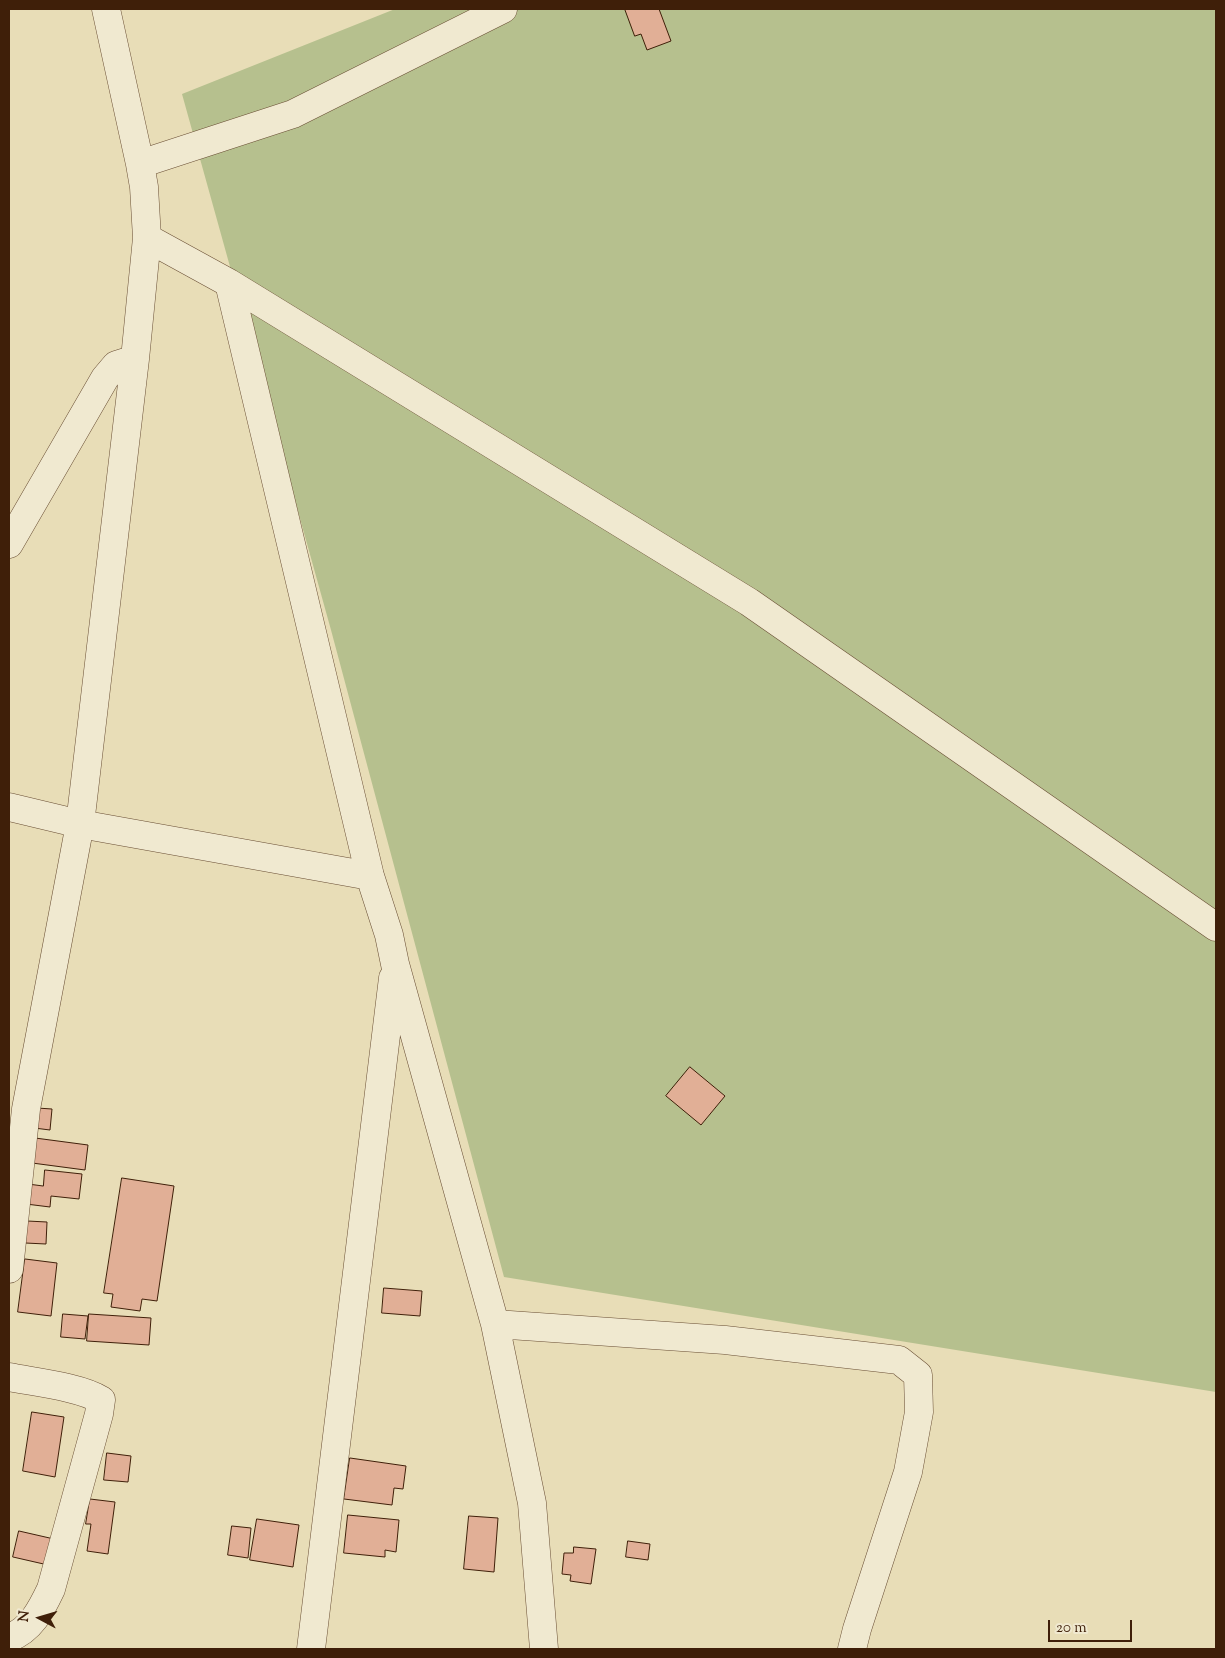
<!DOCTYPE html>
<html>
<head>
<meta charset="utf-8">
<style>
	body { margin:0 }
	#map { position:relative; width:1225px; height:1658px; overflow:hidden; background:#e8ddb7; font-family:"Sorts Mill Goudy",serif }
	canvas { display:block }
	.frame { position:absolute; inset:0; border:10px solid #3f1f09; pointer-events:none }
	.north { position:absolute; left:15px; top:1593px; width:50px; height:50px; -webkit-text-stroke:4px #f0e9d0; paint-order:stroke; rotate:276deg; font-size:14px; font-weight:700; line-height:20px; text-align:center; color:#3f1f09 }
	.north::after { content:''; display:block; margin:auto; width:18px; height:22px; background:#3f1f09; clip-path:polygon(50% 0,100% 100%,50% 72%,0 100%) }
	.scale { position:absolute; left:1048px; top:1620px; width:84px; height:22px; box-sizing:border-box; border:2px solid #3f1f09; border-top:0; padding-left:6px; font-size:15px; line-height:18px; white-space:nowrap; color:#3f1f09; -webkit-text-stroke:4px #f0e9d0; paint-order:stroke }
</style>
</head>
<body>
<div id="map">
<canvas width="1225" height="1658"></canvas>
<div class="frame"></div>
<div class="north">N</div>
<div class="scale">20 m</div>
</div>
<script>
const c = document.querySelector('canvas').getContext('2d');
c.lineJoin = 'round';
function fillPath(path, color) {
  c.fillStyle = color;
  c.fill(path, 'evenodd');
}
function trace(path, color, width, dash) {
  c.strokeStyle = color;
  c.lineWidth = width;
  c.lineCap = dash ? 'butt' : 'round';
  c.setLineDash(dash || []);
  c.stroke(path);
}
const green = new Path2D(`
	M 395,9 L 1216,9 L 1216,1392 L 504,1277 L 331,630 L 182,94 Z`);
const building = new Path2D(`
	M 625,9 L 659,9 L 671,41 L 647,50 L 641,34 L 635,36 Z
	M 690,1067 L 725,1096 L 701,1125 L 666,1096 Z
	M 37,1108 L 52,1109 L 50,1130 L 34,1128 Z
	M 35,1138 L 88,1145 L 85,1170 L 32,1163 Z
	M 45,1170 L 82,1174 L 79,1199 L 51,1196 L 50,1207 L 26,1204 L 28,1184 L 43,1186 Z
	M 122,1178 L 174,1186 L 157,1301 L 142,1299 L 140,1311 L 111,1307 L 113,1294 L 104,1293 Z
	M 27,1221 L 47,1222 L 46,1244 L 25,1243 Z
	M 25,1259 L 57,1263 L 51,1316 L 18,1312 Z
	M 384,1288 L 422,1291 L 420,1316 L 382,1313 Z
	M 63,1314 L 88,1316 L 85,1339 L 61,1337 Z
	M 89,1314 L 151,1318 L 149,1345 L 87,1341 Z
	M 32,1412 L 64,1417 L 55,1477 L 23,1471 Z
	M 107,1453 L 131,1456 L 128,1482 L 104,1480 Z
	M 350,1458 L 406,1466 L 403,1489 L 394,1488 L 392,1505 L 344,1499 Z
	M 90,1499 L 115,1502 L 108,1554 L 87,1551 L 91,1524 L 86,1524 Z
	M 348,1515 L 399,1520 L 396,1552 L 385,1550 L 385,1557 L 344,1553 Z
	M 469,1516 L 498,1518 L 494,1572 L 464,1569 Z
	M 257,1519 L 299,1525 L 293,1567 L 250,1560 Z
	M 232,1526 L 251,1528 L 248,1558 L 228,1555 Z
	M 19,1531 L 54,1539 L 48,1565 L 13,1557 Z
	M 628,1541 L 650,1544 L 648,1560 L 626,1557 Z
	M 574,1547 L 596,1549 L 591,1584 L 570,1581 L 571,1575 L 562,1574 L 564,1553 L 573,1553 Z`);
const minor = new Path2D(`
	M 106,9 L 140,164 L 144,187 L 147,238 L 229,283 L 749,602 L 1216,927
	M 140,164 L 293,114 L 503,9
	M 229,283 L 370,876 L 389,935 L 395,964 L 495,1324 L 532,1503 L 544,1649
	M 9,544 L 105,378 L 116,365 L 135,359
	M 9,807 L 80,824 L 370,876
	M 9,1269 L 26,1109 L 80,824 L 135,359 L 147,238
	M 495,1324 L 725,1340 L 899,1360 L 918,1375 L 919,1412 L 908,1472 L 857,1629 L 852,1649
	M 9,1377 C 34,1382 81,1387 101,1400 L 99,1414 L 51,1589 C 41,1610 31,1630 9,1638
	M 311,1649 L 393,978`);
fillPath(green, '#b6c08e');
fillPath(building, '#e1af96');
trace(building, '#3f1f09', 1);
trace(minor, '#694e34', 29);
trace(minor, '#f0e9d0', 28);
</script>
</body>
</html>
